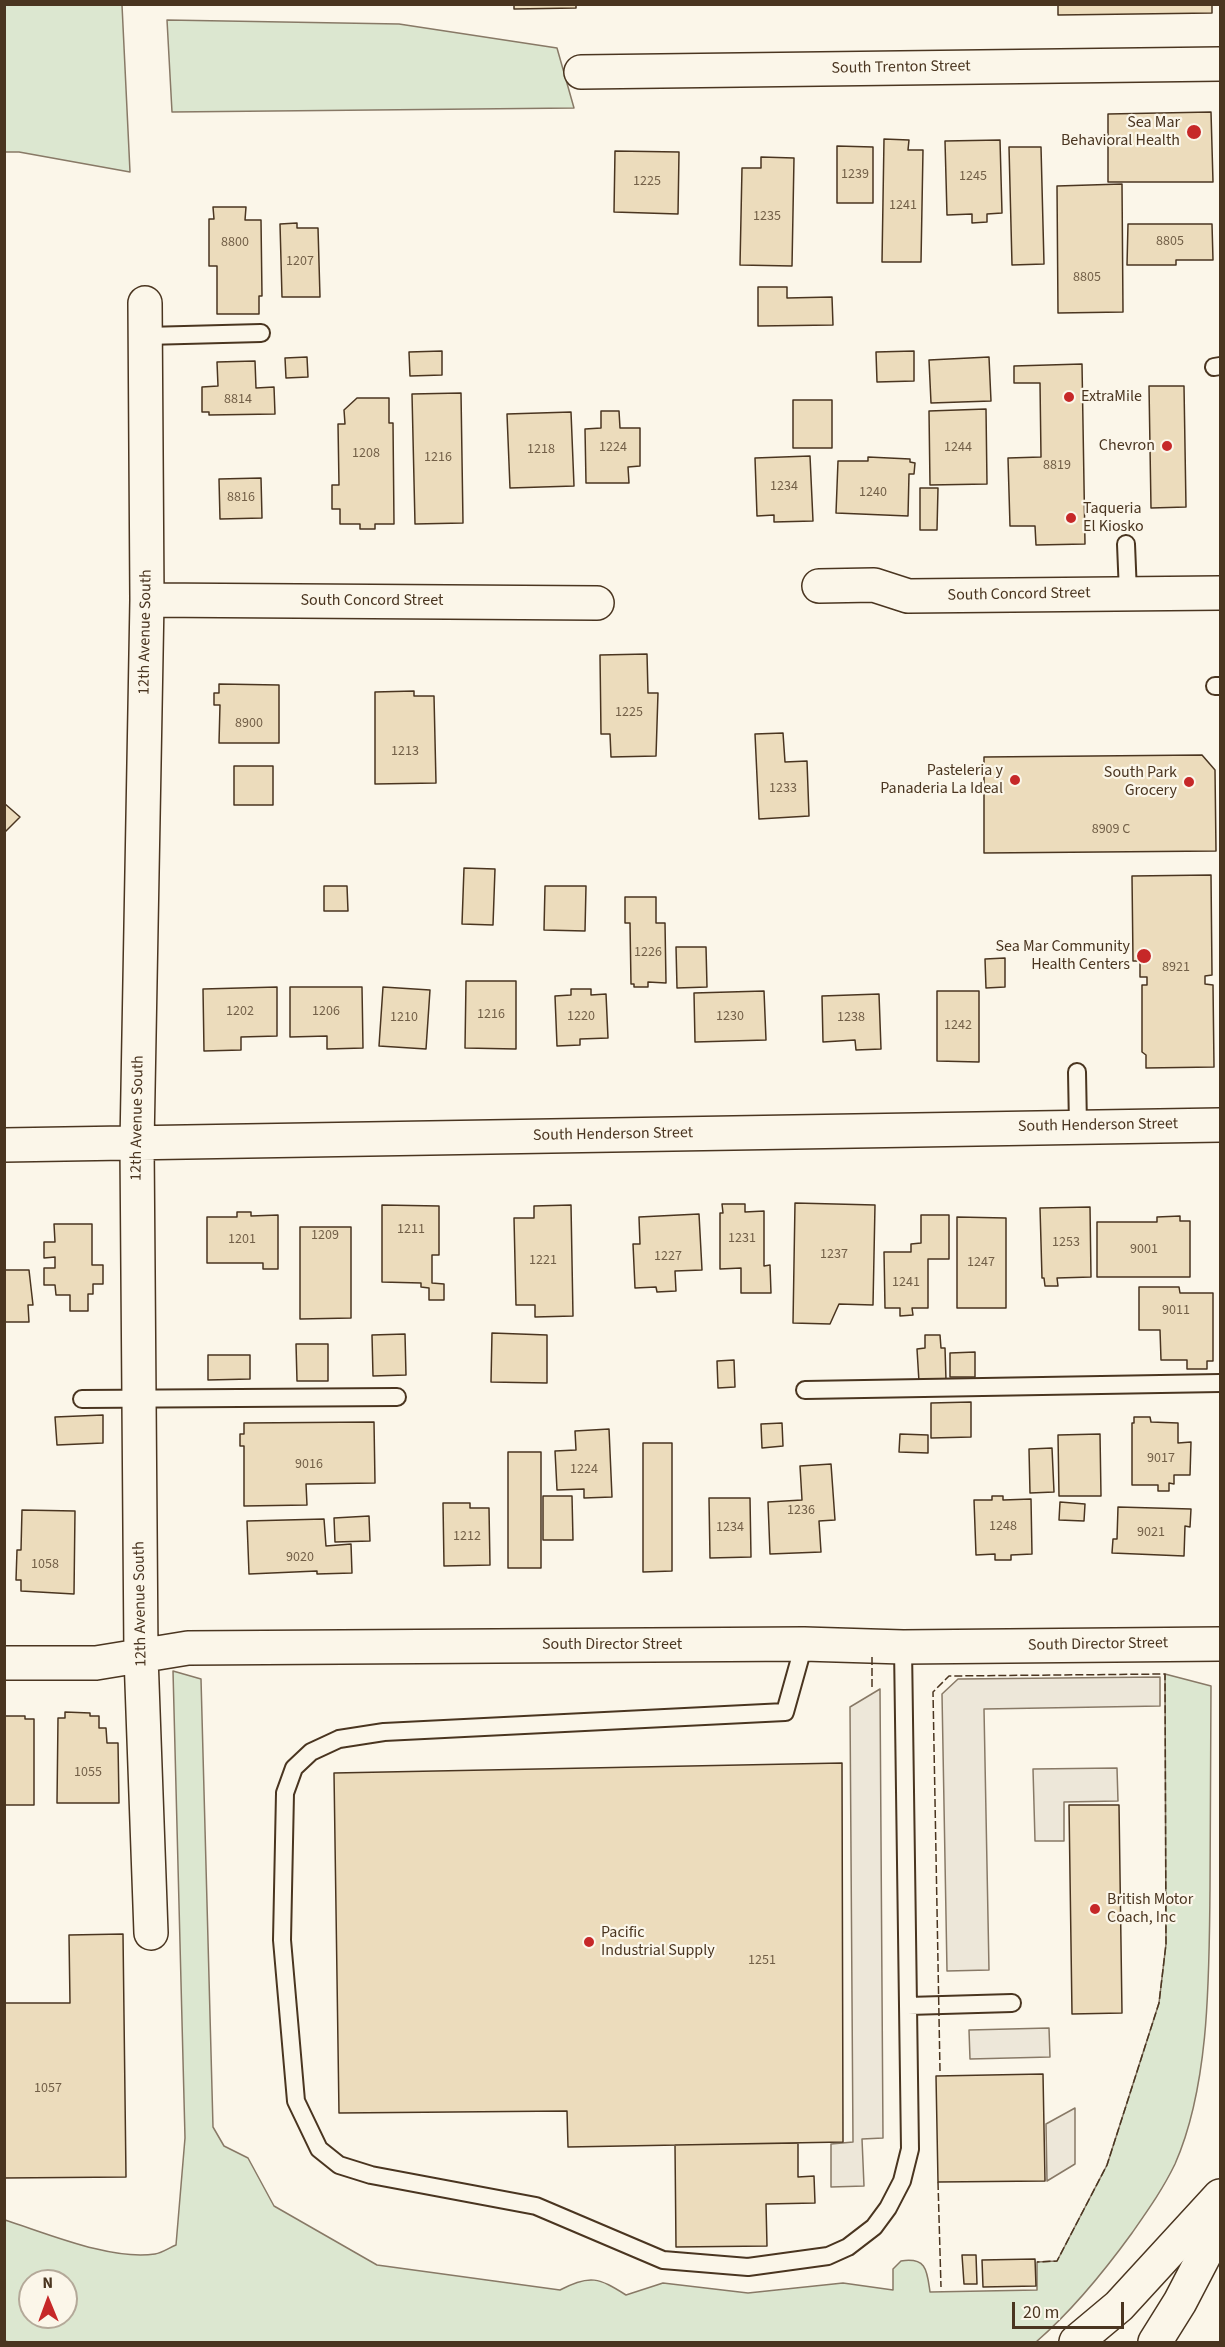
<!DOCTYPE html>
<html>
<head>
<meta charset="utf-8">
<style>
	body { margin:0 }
	#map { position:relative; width:1225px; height:2347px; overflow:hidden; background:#fbf6e9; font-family:"Source Sans 3",sans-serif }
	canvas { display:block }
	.frame { position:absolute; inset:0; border:6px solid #4a3520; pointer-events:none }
	.north { position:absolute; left:18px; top:2269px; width:60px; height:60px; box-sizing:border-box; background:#fbf6e9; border:2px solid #b4a999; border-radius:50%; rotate:359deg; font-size:16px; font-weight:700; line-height:24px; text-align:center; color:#4a3520 }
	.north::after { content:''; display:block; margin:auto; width:21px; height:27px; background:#c62828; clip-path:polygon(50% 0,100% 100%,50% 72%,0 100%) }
	.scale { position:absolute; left:1012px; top:2302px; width:112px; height:27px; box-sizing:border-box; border:3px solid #4a3520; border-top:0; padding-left:8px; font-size:18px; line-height:21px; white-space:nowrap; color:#4a3520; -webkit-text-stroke:4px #fbf6e9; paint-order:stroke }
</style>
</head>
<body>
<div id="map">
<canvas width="1225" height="2347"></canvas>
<div class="frame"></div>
<div class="north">N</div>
<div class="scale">20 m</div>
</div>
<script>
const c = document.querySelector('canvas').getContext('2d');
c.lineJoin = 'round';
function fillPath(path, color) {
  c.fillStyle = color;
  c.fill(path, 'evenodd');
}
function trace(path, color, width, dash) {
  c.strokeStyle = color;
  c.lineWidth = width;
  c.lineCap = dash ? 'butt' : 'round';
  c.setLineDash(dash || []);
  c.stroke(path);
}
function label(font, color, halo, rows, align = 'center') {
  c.font = font + ' "Source Sans 3",sans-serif';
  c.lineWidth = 4.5;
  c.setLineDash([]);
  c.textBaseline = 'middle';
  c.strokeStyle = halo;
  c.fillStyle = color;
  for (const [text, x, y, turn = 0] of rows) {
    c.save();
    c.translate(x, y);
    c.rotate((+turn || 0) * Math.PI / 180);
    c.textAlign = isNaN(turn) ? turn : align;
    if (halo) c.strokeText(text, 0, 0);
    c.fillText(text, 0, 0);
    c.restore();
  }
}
const green = new Path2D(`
	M 4,5 L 122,5 L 130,172 L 19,152 L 5,152 Z
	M 167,20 L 399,24 L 557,48 L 574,108 L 172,112 Z
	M 173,1671 L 201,1679 L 213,2127 L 224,2146 L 248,2158 L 274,2206 L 377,2265 L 560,2290 C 590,2274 599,2278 626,2295 L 663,2283 L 748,2293 L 843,2283 L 893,2290 L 893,2269 L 901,2261 C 927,2257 927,2271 930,2292 L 1037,2290 L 1037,2262 L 1057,2261 L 1107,2165 L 1159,2003 L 1166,1944 L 1165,1674 L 1211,1686 C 1211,1754 1210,1822 1210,1890 C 1209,1975 1210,2085 1175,2164 C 1163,2189 1148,2210 1132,2233 C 1103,2273 1073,2310 1036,2342 L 9,2342 L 5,2341 L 5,2220 C 46,2233 112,2261 155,2254 C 162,2253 169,2248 176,2245 L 185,2138 ZM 30,2281 L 66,2281 L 66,2317 L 30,2317 Z`);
const parking = new Path2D(`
	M 1160,1677 L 1160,1706 L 984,1709 L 989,1970 L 947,1971 L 942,1694 L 958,1679 Z
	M 880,1689 L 883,2138 L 862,2139 L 864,2186 L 831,2187 L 831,2144 L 853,2142 L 850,1707 Z
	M 1117,1768 L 1118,1801 L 1064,1802 L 1064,1841 L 1035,1841 L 1033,1769 Z
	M 1049,2028 L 1050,2057 L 970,2059 L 969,2030 Z
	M 1075,2108 L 1075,2164 L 1047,2181 L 1046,2124 Z`);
const building = new Path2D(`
	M 514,4 L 576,4 L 576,8 L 514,9 Z
	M 1058,4 L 1212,4 L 1212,13 L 1058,15 Z
	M 1211,112 L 1213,182 L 1108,182 L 1108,114 Z
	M 884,139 L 909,140 L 908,150 L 923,150 L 921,262 L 882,262 Z
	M 1000,140 L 1002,213 L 987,214 L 987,222 L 972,223 L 972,214 L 947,215 L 945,141 Z
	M 837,146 L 873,147 L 873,203 L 837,203 Z
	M 1009,147 L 1041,147 L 1044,264 L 1012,265 Z
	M 615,151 L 679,152 L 678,214 L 614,212 Z
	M 761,157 L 794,158 L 792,266 L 740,265 L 742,168 L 761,168 Z
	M 1122,184 L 1123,312 L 1058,313 L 1057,186 Z
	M 213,207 L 246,207 L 245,220 L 261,220 L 262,296 L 259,296 L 259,314 L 217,314 L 217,266 L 209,266 L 209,219 L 214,219 Z
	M 297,223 L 297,228 L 318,228 L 320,297 L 282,297 L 280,224 Z
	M 1128,224 L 1212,224 L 1213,260 L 1176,260 L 1176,265 L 1127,265 Z
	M 758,287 L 787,287 L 787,298 L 832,297 L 833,325 L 758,326 Z
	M 442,351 L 442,375 L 410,376 L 409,352 Z
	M 914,351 L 914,381 L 877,382 L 876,352 Z
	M 307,357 L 308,377 L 286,378 L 285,358 Z
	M 989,357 L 991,401 L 931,403 L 929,360 Z
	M 255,361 L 256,388 L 274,387 L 275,414 L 209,415 L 209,412 L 202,412 L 202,387 L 218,386 L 217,362 Z
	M 1082,364 L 1085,544 L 1036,545 L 1035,526 L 1010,526 L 1008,458 L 1041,457 L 1040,383 L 1014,383 L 1014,366 Z
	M 1149,386 L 1184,386 L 1186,507 L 1151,508 Z
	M 461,393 L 463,523 L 415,524 L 412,394 Z
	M 357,398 L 389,398 L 389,423 L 393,423 L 394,524 L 375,524 L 375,529 L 360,529 L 360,524 L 340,524 L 340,509 L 332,509 L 332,485 L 339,485 L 338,424 L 345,424 L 344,410 Z
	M 793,400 L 832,400 L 832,448 L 793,448 Z
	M 986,409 L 987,484 L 930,485 L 929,411 Z
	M 601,411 L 619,411 L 620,428 L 640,428 L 640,466 L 628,467 L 629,483 L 586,483 L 585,429 L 601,428 Z
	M 571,412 L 574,486 L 510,488 L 507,414 Z
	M 810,456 L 813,521 L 774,522 L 774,515 L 757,516 L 755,458 Z
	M 868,457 L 910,459 L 910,462 L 915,463 L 914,474 L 909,474 L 908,516 L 836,513 L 838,461 L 868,461 Z
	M 261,478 L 262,518 L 220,519 L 219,479 Z
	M 920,488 L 938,488 L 937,530 L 920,530 Z
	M 647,654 L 648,693 L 658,693 L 656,756 L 611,757 L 610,734 L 601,734 L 600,655 Z
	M 219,684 L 279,685 L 279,743 L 219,743 L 220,705 L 214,705 L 214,693 L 219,693 Z
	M 414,691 L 414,696 L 434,696 L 436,783 L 375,784 L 375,692 Z
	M 783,733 L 785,762 L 807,761 L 809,816 L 759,819 L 755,734 Z
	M 1202,755 L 1215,770 L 1216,851 L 984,853 L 984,757 Z
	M 234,766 L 273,766 L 273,805 L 234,805 Z
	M 4,803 L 20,817 L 4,833 Z
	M 464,868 L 495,869 L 493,925 L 462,924 Z
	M 1211,875 L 1212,975 L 1205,976 L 1205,984 L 1213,985 L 1214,1067 L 1146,1068 L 1146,1055 L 1142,1052 L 1142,985 L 1147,985 L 1147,977 L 1140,977 L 1140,961 L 1133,961 L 1132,876 Z
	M 324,886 L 347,886 L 348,911 L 324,911 Z
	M 545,886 L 586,886 L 585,931 L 544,930 Z
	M 625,897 L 656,897 L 656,923 L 665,923 L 666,983 L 648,982 L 648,987 L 634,987 L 634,984 L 631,984 L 630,923 L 625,923 Z
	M 676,947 L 706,947 L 707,987 L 677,988 Z
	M 1005,958 L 1005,987 L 986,988 L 985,959 Z
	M 466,981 L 516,981 L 516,1049 L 465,1048 Z
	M 277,987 L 277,1036 L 241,1037 L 241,1050 L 204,1051 L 203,989 Z
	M 290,987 L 362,987 L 363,1048 L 327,1049 L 327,1036 L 290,1037 Z
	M 383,987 L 430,990 L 426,1049 L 379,1046 Z
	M 571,989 L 591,989 L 591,995 L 606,994 L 608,1038 L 580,1039 L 580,1045 L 557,1046 L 555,996 L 571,995 Z
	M 764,991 L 766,1040 L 695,1042 L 694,993 Z
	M 937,991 L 979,991 L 979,1062 L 937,1061 Z
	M 879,994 L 881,1049 L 856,1050 L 855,1040 L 823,1042 L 822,996 Z
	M 795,1203 L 875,1205 L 873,1305 L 839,1304 L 830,1324 L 793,1323 Z
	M 722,1204 L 745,1204 L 745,1212 L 764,1211 L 764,1266 L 770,1265 L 771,1293 L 741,1293 L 741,1268 L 720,1269 L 720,1213 L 723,1213 Z
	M 382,1205 L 439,1206 L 439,1255 L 432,1255 L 432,1283 L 444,1284 L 444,1300 L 429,1300 L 429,1288 L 421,1287 L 421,1283 L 382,1282 Z
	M 571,1205 L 573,1316 L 535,1317 L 535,1305 L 516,1305 L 514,1218 L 534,1218 L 534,1206 Z
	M 1090,1207 L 1091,1277 L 1057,1278 L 1058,1286 L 1045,1286 L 1044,1278 L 1042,1278 L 1040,1208 Z
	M 237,1212 L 251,1212 L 251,1216 L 278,1215 L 278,1269 L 263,1269 L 263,1263 L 207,1263 L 207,1217 L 237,1217 Z
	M 699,1214 L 702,1270 L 675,1271 L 676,1291 L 657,1292 L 656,1287 L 635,1288 L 633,1244 L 640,1244 L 639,1217 Z
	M 921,1215 L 949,1215 L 949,1259 L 928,1259 L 928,1308 L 912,1308 L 913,1315 L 900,1316 L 900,1308 L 885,1308 L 884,1252 L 911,1252 L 911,1244 L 921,1243 Z
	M 1180,1216 L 1180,1221 L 1190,1221 L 1190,1277 L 1097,1277 L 1097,1222 L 1157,1222 L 1157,1217 Z
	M 957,1217 L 1006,1218 L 1006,1308 L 957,1308 Z
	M 54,1224 L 92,1224 L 92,1265 L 103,1265 L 103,1284 L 93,1284 L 93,1294 L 88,1294 L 88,1311 L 70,1311 L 70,1295 L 56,1295 L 55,1285 L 44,1285 L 44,1268 L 55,1268 L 55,1257 L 44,1258 L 44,1242 L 55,1242 Z
	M 300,1227 L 351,1227 L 351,1318 L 300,1319 Z
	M 4,1270 L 29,1270 L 33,1305 L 28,1305 L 29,1322 L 4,1322 Z
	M 1139,1287 L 1179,1287 L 1180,1293 L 1213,1293 L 1213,1361 L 1207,1361 L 1207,1369 L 1187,1369 L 1187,1360 L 1161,1360 L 1160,1330 L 1139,1330 Z
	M 492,1333 L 547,1335 L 547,1383 L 491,1382 Z
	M 405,1334 L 406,1375 L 373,1376 L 372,1335 Z
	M 925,1335 L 940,1335 L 941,1348 L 945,1348 L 946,1380 L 919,1382 L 917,1349 L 925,1348 Z
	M 296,1344 L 328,1344 L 328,1381 L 297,1381 Z
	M 975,1352 L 975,1377 L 950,1377 L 950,1353 Z
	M 208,1355 L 250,1355 L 250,1379 L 208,1380 Z
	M 734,1360 L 735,1387 L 718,1388 L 717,1361 Z
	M 971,1402 L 971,1437 L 931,1438 L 931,1403 Z
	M 103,1415 L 103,1443 L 57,1445 L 55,1417 Z
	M 1134,1417 L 1150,1417 L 1151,1422 L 1178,1423 L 1178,1443 L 1191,1442 L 1190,1475 L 1174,1475 L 1174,1484 L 1169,1483 L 1169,1491 L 1158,1491 L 1158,1485 L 1132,1485 L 1132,1423 L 1134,1423 Z
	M 374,1422 L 375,1483 L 306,1484 L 307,1505 L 244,1506 L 244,1446 L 240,1446 L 240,1434 L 244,1434 L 244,1423 Z
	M 782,1423 L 783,1446 L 762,1448 L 761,1424 Z
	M 609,1429 L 612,1497 L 584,1498 L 584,1489 L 557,1490 L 555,1451 L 576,1450 L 575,1431 Z
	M 900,1434 L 928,1435 L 928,1453 L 899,1452 Z
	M 1100,1434 L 1101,1496 L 1059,1496 L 1058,1435 Z
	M 643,1443 L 672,1443 L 672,1571 L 643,1572 Z
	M 1052,1448 L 1054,1492 L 1030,1493 L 1029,1449 Z
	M 508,1452 L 541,1452 L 541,1568 L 508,1568 Z
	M 831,1464 L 835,1520 L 819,1521 L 821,1552 L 770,1554 L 768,1502 L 802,1500 L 800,1466 Z
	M 543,1496 L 572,1496 L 573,1540 L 543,1540 Z
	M 992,1496 L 1003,1496 L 1003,1500 L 1031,1499 L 1032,1554 L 1011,1555 L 1011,1560 L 995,1560 L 995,1554 L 976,1555 L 974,1500 L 992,1500 Z
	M 709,1498 L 750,1498 L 751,1557 L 710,1558 Z
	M 1060,1502 L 1085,1504 L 1084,1521 L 1059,1520 Z
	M 443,1503 L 470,1503 L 470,1508 L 489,1508 L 490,1565 L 444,1566 Z
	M 1118,1507 L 1191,1509 L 1190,1527 L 1185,1526 L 1184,1556 L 1112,1553 L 1113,1539 L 1117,1539 Z
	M 22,1510 L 75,1511 L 74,1594 L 21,1591 L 21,1580 L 16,1580 L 17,1550 L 21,1550 Z
	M 369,1516 L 370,1541 L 335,1542 L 334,1518 Z
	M 324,1519 L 326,1546 L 351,1544 L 352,1573 L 317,1574 L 317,1571 L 249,1574 L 247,1521 Z
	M 65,1712 L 90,1713 L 90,1716 L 99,1716 L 99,1728 L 106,1728 L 107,1743 L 118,1743 L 119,1803 L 57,1803 L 58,1718 L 65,1718 Z
	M 4,1716 L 25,1716 L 25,1719 L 34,1719 L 34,1805 L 4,1805 Z
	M 842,1763 L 843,2142 L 568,2147 L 567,2111 L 339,2113 L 334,1773 Z
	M 1069,1805 L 1119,1805 L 1122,2013 L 1072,2014 Z
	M 123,1934 L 126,2177 L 4,2178 L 4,2003 L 70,2003 L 69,1935 Z
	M 1043,2074 L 1045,2181 L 938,2182 L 936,2076 Z
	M 798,2143 L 798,2177 L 814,2176 L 815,2203 L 766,2204 L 767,2246 L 676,2247 L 675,2145 Z
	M 962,2255 L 976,2255 L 977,2284 L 964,2284 Z
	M 1035,2259 L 1036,2286 L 983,2287 L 982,2260 Z`);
const lane = new Path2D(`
	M 146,336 L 261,333
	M 1214,367 L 1220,366
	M 1126,544 L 1128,593
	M 1215,686 L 1220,686
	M 1077,1072 L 1078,1126
	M 805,1390 L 1220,1383
	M 82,1399 L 397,1397
	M 804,1644 L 785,1712 L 384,1732 L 339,1739 L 311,1752 L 294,1768 L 285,1793 L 282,1940 L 296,2101 L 319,2149 L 339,2165 L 371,2175 L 536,2206 L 663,2260 L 748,2267 L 828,2256 L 848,2247 L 874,2227 L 888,2208 L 902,2181 L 910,2149 L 903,1647
	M 908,2006 L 1012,2003`);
const street = new Path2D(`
	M 581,72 L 1220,64
	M 145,303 L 147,600 L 137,1144 L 141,1656 L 151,1933
	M 819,586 L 874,585 L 908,596 L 1220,593
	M 147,600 L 597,603
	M 4,1145 L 1220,1125
	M 4,1663 L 96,1663 L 188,1648 L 804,1644 L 903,1647 L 1220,1644`);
const secondary = new Path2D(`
	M 1155,2342 L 1180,2302 L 1220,2225`);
const highway = new Path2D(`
	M 1076,2342 L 1119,2306 L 1220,2196`);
const fence = new Path2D(`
	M 872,1657 L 872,1687
	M 940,2071 L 933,1692 L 949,1676 L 1165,1674 L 1166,1944 L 1159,2003 L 1107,2165 L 1057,2261 L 1037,2262
	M 938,2182 L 941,2287`);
const markers = [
	[1194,132,8,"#c62828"],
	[1069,397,6,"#c62828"],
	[1167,446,6,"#c62828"],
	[1071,518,6,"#c62828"],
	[1015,780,6,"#c62828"],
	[1189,782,6,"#c62828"],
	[1144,956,8,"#c62828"],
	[1095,1909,6,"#c62828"],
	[589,1942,6,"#c62828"]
];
const numberNames = [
	["1239",855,175],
	["1245",973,177],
	["1225",647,182],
	["1241",903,206],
	["1235",767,217],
	["8805",1170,242],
	["8800",235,243],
	["1207",300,262],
	["8805",1087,278],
	["8814",238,400],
	["1224",613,448],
	["1244",958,448],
	["1218",541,450],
	["1208",366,454],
	["1216",438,458],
	["8819",1057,466],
	["1234",784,487],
	["1240",873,493],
	["8816",241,498],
	["1225",629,713],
	["8900",249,724],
	["1213",405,752],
	["1233",783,789],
	["8909 C",1111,830],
	["1226",648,953],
	["8921",1176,968],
	["1202",240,1012],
	["1206",326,1012],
	["1216",491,1015],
	["1220",581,1017],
	["1230",730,1017],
	["1210",404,1018],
	["1238",851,1018],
	["1242",958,1026],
	["1211",411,1230],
	["1209",325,1236],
	["1231",742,1239],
	["1201",242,1240],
	["1253",1066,1243],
	["9001",1144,1250],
	["1237",834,1255],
	["1227",668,1257],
	["1221",543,1261],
	["1247",981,1263],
	["1241",906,1283],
	["9011",1176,1311],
	["9017",1161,1459],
	["9016",309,1465],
	["1224",584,1470],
	["1236",801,1511],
	["1248",1003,1527],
	["1234",730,1528],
	["9021",1151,1533],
	["1212",467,1537],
	["9020",300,1558],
	["1058",45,1565],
	["1055",88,1773],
	["1251",762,1961],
	["1057",48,2089]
];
const streetNames = [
	["South Trenton Street",901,68,-1],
	["South Concord Street",1019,595,-1],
	["South Concord Street",372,601],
	["12th Avenue South",146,632,-89],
	["12th Avenue South",138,1118,-89],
	["South Henderson Street",1098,1126,-1],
	["South Henderson Street",613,1135,-1],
	["12th Avenue South",141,1604,-91],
	["South Director Street",612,1645],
	["South Director Street",1098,1645,-1]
];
const poiNames = [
	["Sea Mar",1180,123],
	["Behavioral Health",1180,141],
	["ExtraMile",1081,397,"left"],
	["Chevron",1155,446],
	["Taqueria",1083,509,"left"],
	["El Kiosko",1083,527,"left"],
	["Pasteleria y",1003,771],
	["Panaderia La Ideal",1003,789],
	["South Park",1177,773],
	["Grocery",1177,791],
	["Sea Mar Community",1130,947],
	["Health Centers",1130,965],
	["British Motor",1107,1900,"left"],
	["Coach, Inc",1107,1918,"left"],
	["Pacific",601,1933,"left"],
	["Industrial Supply",601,1951,"left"]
];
fillPath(green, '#dce7d0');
trace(green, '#887966', 1.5);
fillPath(parking, '#ede7d9');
trace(parking, '#887966', 1.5);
fillPath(building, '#ecdcbc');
trace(building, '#4a3520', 1.5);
trace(lane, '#4a3520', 20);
trace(street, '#4a3520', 36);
trace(secondary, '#4a3520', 36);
trace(highway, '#4a3520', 36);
trace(lane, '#fbf6e9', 16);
trace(street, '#fbf6e9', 33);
trace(secondary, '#fbf6e9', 33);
trace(highway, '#fbf6e9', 33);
trace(fence, '#4a3520', 1.5, [8, 3]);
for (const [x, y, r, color] of markers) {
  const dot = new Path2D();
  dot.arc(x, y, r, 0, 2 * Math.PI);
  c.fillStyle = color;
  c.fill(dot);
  trace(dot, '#fbf6e9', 2);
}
label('14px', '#725f47', null, numberNames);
label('16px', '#4a3520', '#fbf6e9', streetNames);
label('16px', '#4a3520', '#fbf6e9', poiNames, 'right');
</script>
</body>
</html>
